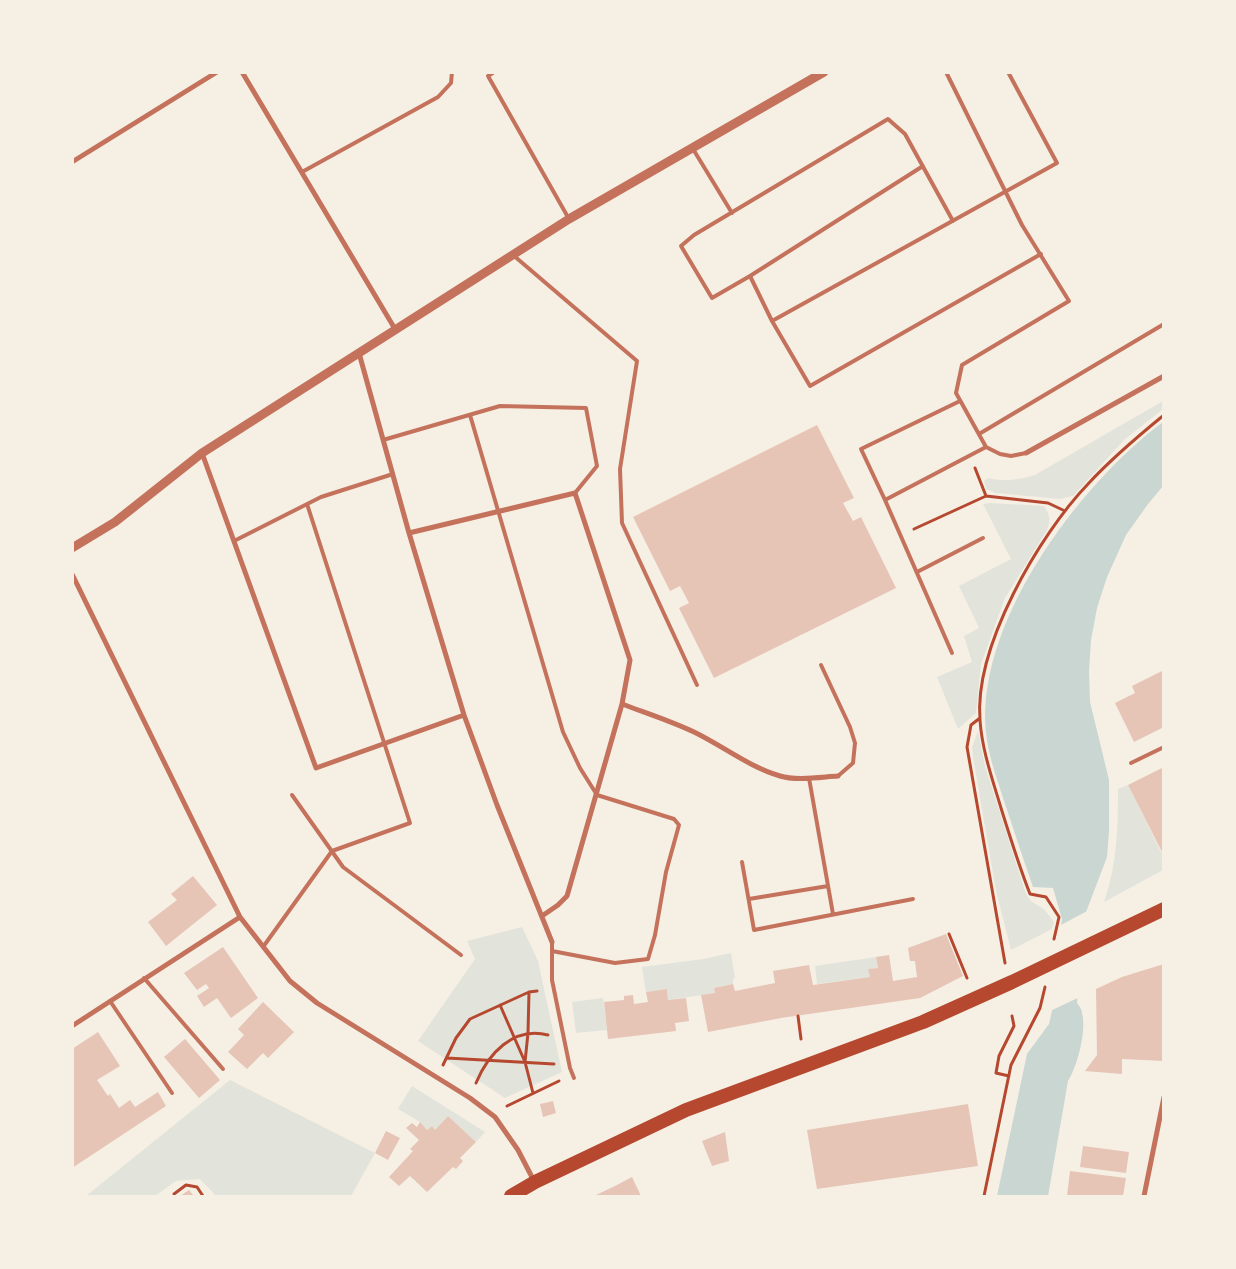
<!DOCTYPE html>
<html>
<head>
<meta charset="utf-8">
<style>
	body { margin:0 }
	#map { position:relative; width:1236px; height:1269px; overflow:hidden; background:#f6efe4; font-family:Raleway,sans-serif }
	canvas { display:block }
	.frame { position:absolute; inset:0; border:74px solid #f6efe4; pointer-events:none }
</style>
</head>
<body>
<div id="map">
<canvas width="1236" height="1269"></canvas>
<div class="frame"></div>
</div>
<script>
const c = document.querySelector('canvas').getContext('2d');
c.lineJoin = 'round';
function fillPath(path, color) {
  c.fillStyle = color;
  c.fill(path, 'evenodd');
}
function trace(path, color, width, dash) {
  c.strokeStyle = color;
  c.lineWidth = width;
  c.lineCap = dash ? 'butt' : 'round';
  c.setLineDash(dash || []);
  c.stroke(path);
}
const green = new Path2D(`
	M 1163,401 L 1163,409 L 1124,440 L 1073,496 L 1060,499 L 996,493 L 986,489 L 984,481 L 988,478 C 1005,482 1018,480 1035,475 Z
	M 989,503 L 1044,506 C 1050,515 1051,520 1047,530 L 1005,598 L 981,664 L 976,713 L 958,729 L 937,677 L 972,662 L 964,636 L 979,628 L 959,586 L 1011,559 L 983,504 Z
	M 978,731 L 985,766 L 1026,894 L 1031,901 L 1045,910 L 1054,922 L 1052,929 L 1011,950 L 996,891 L 973,757 L 972,747 Z
	M 1128,785 L 1163,856 L 1163,870 L 1104,902 C 1117,865 1118,828 1118,789 Z
	M 522,927 L 538,961 L 562,1072 L 505,1098 L 418,1041 L 475,959 L 467,941 Z
	M 731,953 L 735,978 L 733,979 L 733,984 L 714,988 L 715,993 L 668,1000 L 667,989 L 646,992 L 642,967 L 703,959 Z
	M 876,957 L 878,968 L 869,969 L 870,977 L 817,984 L 815,966 Z
	M 603,998 L 607,1030 L 576,1033 L 572,1002 Z
	M 230,1080 L 375,1153 L 351,1196 L 216,1196 L 200,1179 L 176,1181 L 155,1196 L 86,1196 Z
	M 412,1086 L 485,1132 L 476,1142 L 448,1116 L 435,1130 L 432,1126 L 427,1130 L 420,1122 L 398,1109 Z`);
const water = new Path2D(`
	M 1163,422 L 1163,486 L 1148,504 L 1126,535 L 1107,577 L 1097,608 L 1091,640 L 1089,671 L 1090,702 L 1109,780 L 1109,831 L 1107,857 L 1086,912 L 1077,1003 C 1079,1006 1082,1009 1082,1013 C 1087,1030 1077,1067 1068,1081 L 1048,1196 L 997,1196 L 1027,1054 L 1049,1024 L 1052,1011 L 1062,919 L 1053,888 L 1033,887 C 1023,859 1014,830 1004,801 C 998,781 990,761 987,740 C 970,629 1079,484 1163,422 Z`);
const pier = new Path2D(`
	M 1089,910 L 1080,997 L 1050,1011 L 1059,926 Z`);
const building = new Path2D(`
	M 817,425 L 854,498 L 843,503 L 853,521 L 861,517 L 896,588 L 714,678 L 679,608 L 689,603 L 680,586 L 670,591 L 633,517 Z
	M 1164,670 L 1164,727 L 1134,742 L 1115,703 L 1135,693 L 1132,686 Z
	M 1164,767 L 1164,856 L 1128,785 Z
	M 193,876 L 217,905 L 166,946 L 148,922 L 177,900 L 171,894 Z
	M 946,934 L 963,976 L 920,998 L 781,1018 L 708,1032 L 701,995 L 715,993 L 714,988 L 733,984 L 735,991 L 775,983 L 773,971 L 809,965 L 813,985 L 870,977 L 868,969 L 878,968 L 876,957 L 889,955 L 893,981 L 917,977 L 915,961 L 910,961 L 908,948 Z
	M 223,947 L 258,998 L 231,1018 L 217,998 L 204,1007 L 197,996 L 209,988 L 206,984 L 197,990 L 184,973 Z
	M 1164,964 L 1164,1061 L 1122,1059 L 1122,1074 L 1085,1071 L 1097,1055 L 1096,989 L 1122,977 Z
	M 667,989 L 668,1000 L 686,998 L 689,1021 L 675,1023 L 676,1031 L 608,1039 L 604,1002 L 624,1000 L 624,996 L 633,995 L 634,1004 L 648,1002 L 646,992 Z
	M 263,1002 L 294,1032 L 268,1058 L 263,1053 L 247,1069 L 228,1052 L 244,1035 L 238,1029 Z
	M 98,1032 L 120,1066 L 97,1080 L 108,1096 L 110,1094 L 119,1108 L 130,1100 L 135,1107 L 158,1092 L 166,1106 L 72,1168 L 72,1049 Z
	M 185,1039 L 220,1080 L 199,1098 L 164,1057 Z
	M 553,1101 L 556,1113 L 543,1117 L 540,1104 Z
	M 968,1104 L 978,1166 L 817,1189 L 807,1130 Z
	M 448,1116 L 476,1142 L 460,1158 L 463,1161 L 456,1169 L 453,1167 L 427,1192 L 410,1176 L 399,1186 L 389,1177 L 413,1151 L 410,1149 L 419,1140 L 406,1128 L 412,1123 L 417,1127 L 420,1122 L 427,1130 L 432,1126 L 435,1130 Z
	M 386,1131 L 400,1138 L 388,1160 L 375,1153 Z
	M 725,1132 L 729,1161 L 712,1166 L 702,1141 Z
	M 1083,1146 L 1129,1152 L 1126,1173 L 1080,1167 Z
	M 1070,1171 L 1126,1178 L 1123,1196 L 1067,1196 Z
	M 632,1177 L 641,1196 L 594,1196 L 617,1185 Z
	M 189,1190 L 194,1196 L 180,1196 Z`);
const path = new Path2D(`
	M 975,468 L 986,496 L 1048,503 L 1065,511
	M 914,529 L 986,496
	M 980,718 L 971,725 L 967,747 L 1005,963
	M 949,934 L 967,978
	M 1054,939 L 1059,917 L 1046,897 L 1030,894 C 1019,866 1010,837 1001,808 C 992,778 982,750 980,720 C 974,647 1039,535 1088,484 C 1111,459 1137,437 1164,415
	M 500,1005 L 525,1062 L 533,1093
	M 798,1016 L 801,1039
	M 447,1058 L 554,1064
	M 525,1062 L 528,1033 L 529,992
	M 443,1065 L 456,1038 L 470,1019 L 529,992 L 537,991
	M 1009,1076 L 996,1073 L 999,1056 L 1014,1026 L 1012,1016
	M 476,1083 C 488,1054 513,1026 548,1035
	M 507,1106 L 559,1081
	M 174,1194 L 186,1185 L 197,1187 L 203,1196
	M 984,1196 L 1011,1065 L 1040,1008 L 1045,987`);
const service = new Path2D(`
	M 494,72 L 488,76 L 569,219
	M 946,72 L 1022,225 L 1069,301 L 962,365 L 956,393 L 986,447 L 1000,454 L 1011,456 L 1026,453
	M 1008,72 L 1057,163 L 772,321 L 810,386 L 1041,254
	M 693,149 L 732,213
	M 302,172 L 438,97 L 451,83 L 452,72
	M 513,255 L 637,361 L 620,469 L 622,523 L 697,685
	M 750,276 L 923,166
	M 772,321 L 750,276 L 712,298 L 681,246 L 694,235 L 888,119 L 905,134 L 953,221
	M 470,415 L 563,732 L 580,768 L 597,795 L 674,819 L 679,825 L 666,872 L 655,935 L 648,959 L 615,963 L 552,951
	M 979,434 L 1164,324
	M 383,440 L 500,406 L 586,408 L 597,466 L 575,493
	M 885,500 L 986,447
	M 234,541 L 321,497 L 393,474
	M 917,572 L 983,538
	M 952,653 L 885,500 L 861,449 L 960,401
	M 821,665 L 850,727 L 855,743 L 853,763 L 838,776
	M 1131,763 L 1164,747
	M 809,778 L 833,914
	M 292,795 L 343,867 L 461,955
	M 742,862 L 754,930 L 913,899
	M 749,899 L 828,886
	M 552,942 L 552,980 L 570,1068 L 574,1078
	M 263,947 L 332,851 L 410,823 L 307,504
	M 144,978 L 223,1069
	M 110,1001 L 172,1093`);
const minor = new Path2D(`
	M 242,72 L 395,329
	M 72,162 L 217,72
	M 359,353 L 409,533 L 464,715 L 497,805 L 552,942
	M 202,453 L 316,768 L 464,715
	M 1026,453 L 1164,376
	M 409,533 L 575,493 L 630,660 L 622,704 L 567,896 L 558,905 L 542,916
	M 72,574 L 240,917 L 290,981 L 317,1003 L 470,1098 L 495,1117 L 518,1150 L 534,1181
	M 622,704 C 646,713 671,721 694,732 C 723,746 749,767 780,776 C 796,781 821,777 838,776
	M 72,1026 L 240,917
	M 1144,1196 L 1164,1097`);
const tertiary = new Path2D(`
	M 72,548 L 115,522 L 202,453 L 569,219 L 824,72`);
const trunk = new Path2D(`
	M 511,1196 L 535,1182 L 686,1110 L 923,1022 L 1012,982 L 1164,909`);
fillPath(green, '#e2e4dc');
fillPath(water, '#c9d6d2');
fillPath(pier, '#f6efe4');
fillPath(building, '#e6c5b7');
trace(path, '#b5482f', 3);
trace(service, '#c5725c', 4);
trace(minor, '#c5725c', 5);
trace(tertiary, '#c5725c', 9);
trace(trunk, '#b5482f', 14);
</script>
</body>
</html>
